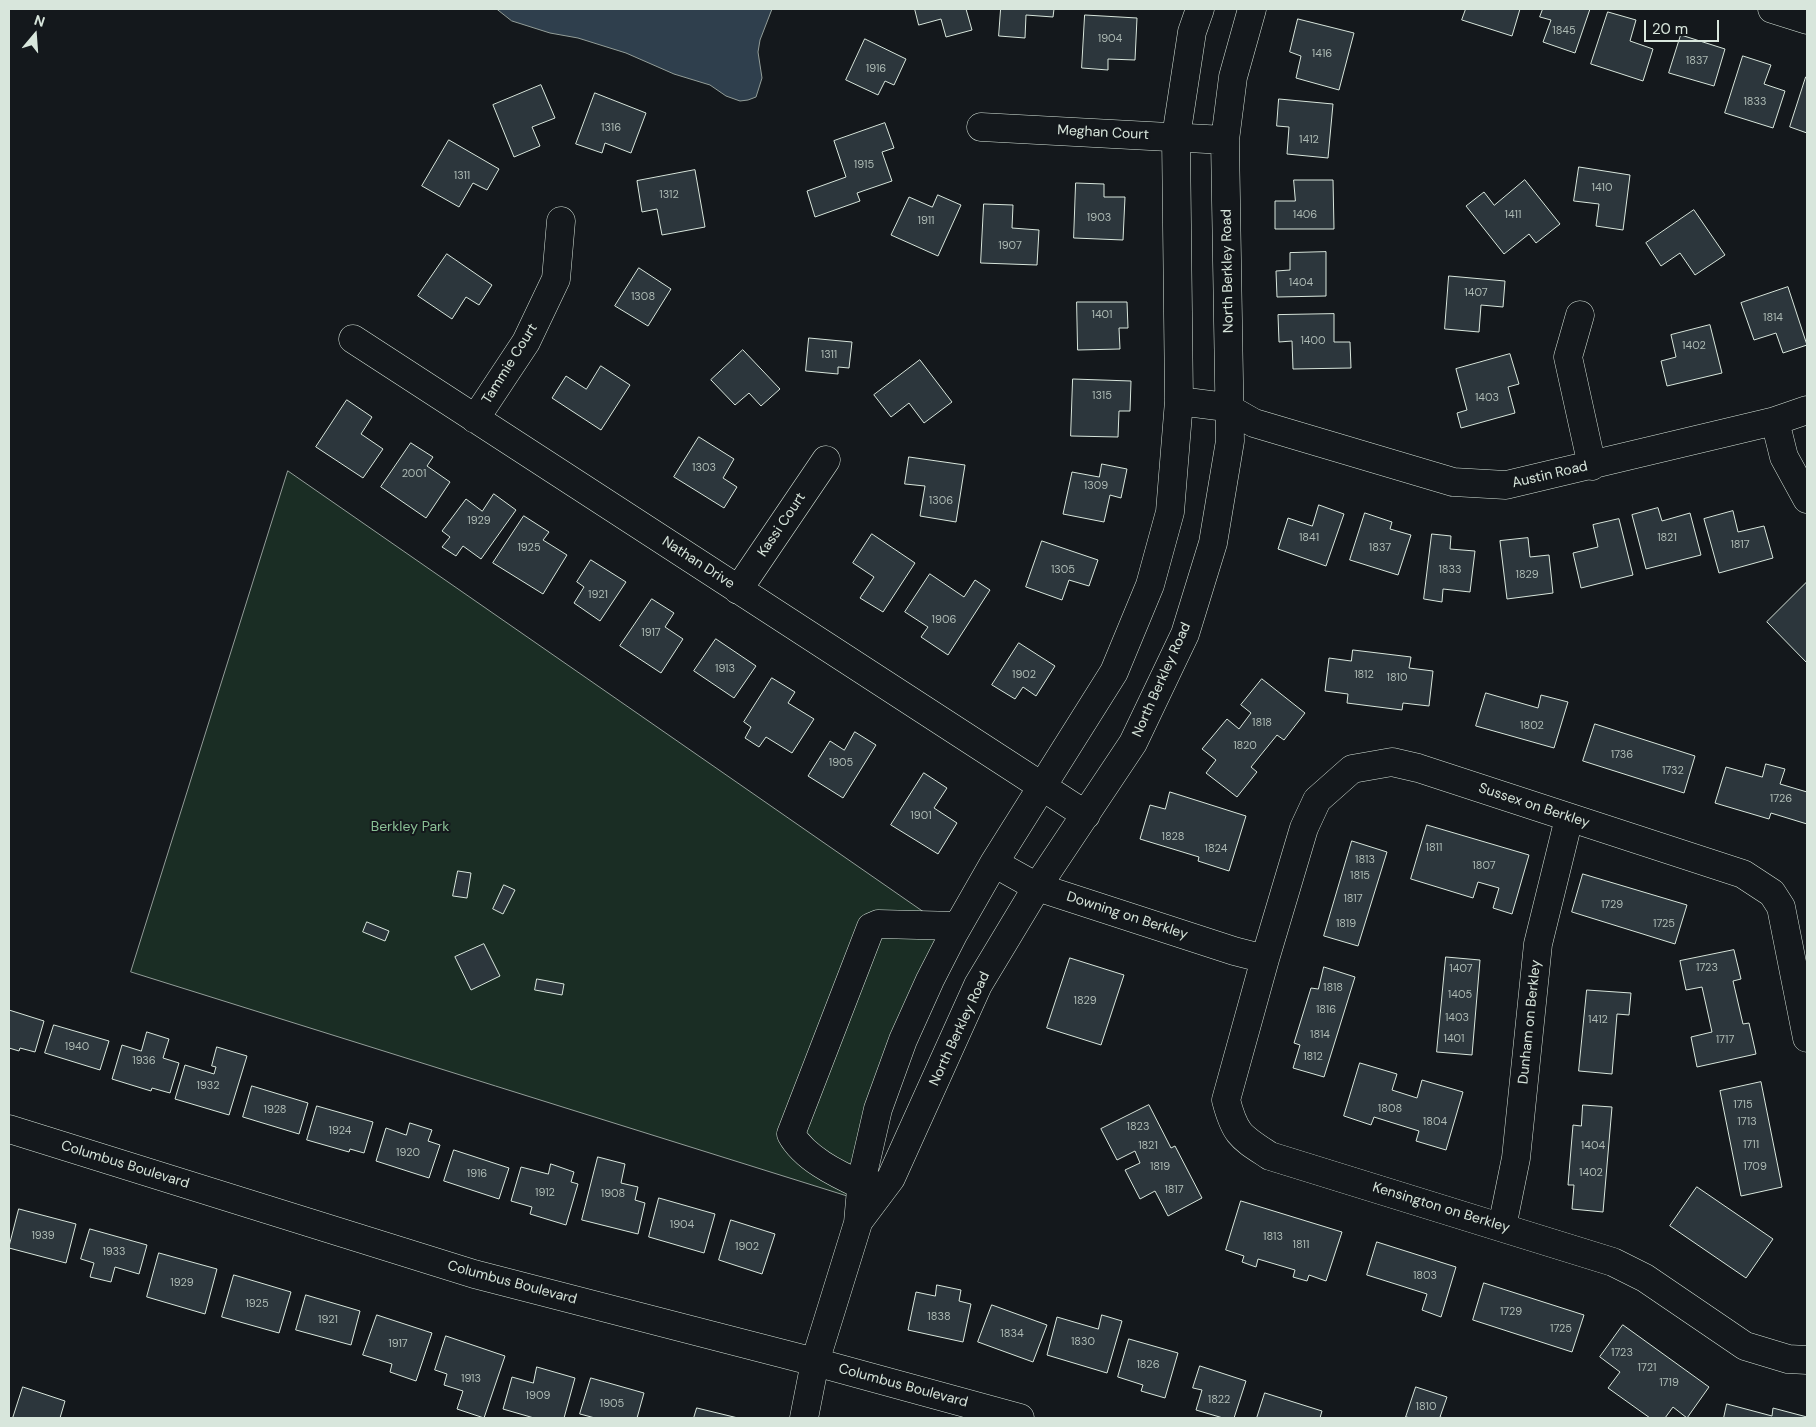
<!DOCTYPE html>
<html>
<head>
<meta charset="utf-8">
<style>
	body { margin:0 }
	#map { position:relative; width:1816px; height:1427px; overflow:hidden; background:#14181c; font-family:"DM Sans",sans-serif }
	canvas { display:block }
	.frame { position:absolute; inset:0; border:10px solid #d8e6dc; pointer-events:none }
	.north { position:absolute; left:10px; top:10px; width:50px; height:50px; -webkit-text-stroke:4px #14181c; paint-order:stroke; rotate:18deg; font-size:14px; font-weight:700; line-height:20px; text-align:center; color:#d8e6dc }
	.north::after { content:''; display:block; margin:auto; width:18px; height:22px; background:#d8e6dc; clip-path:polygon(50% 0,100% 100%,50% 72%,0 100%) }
	.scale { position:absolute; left:1644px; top:20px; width:75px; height:22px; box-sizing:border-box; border:2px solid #d8e6dc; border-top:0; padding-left:6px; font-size:15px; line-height:18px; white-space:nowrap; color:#d8e6dc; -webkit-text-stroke:4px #14181c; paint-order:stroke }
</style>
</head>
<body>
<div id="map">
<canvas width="1816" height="1427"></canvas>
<div class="frame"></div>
<div class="north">N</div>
<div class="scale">20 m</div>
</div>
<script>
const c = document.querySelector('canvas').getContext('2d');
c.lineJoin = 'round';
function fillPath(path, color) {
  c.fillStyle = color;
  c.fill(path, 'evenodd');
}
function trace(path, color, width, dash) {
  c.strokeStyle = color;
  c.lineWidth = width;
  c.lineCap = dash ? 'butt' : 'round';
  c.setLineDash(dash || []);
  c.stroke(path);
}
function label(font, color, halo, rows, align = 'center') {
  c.font = font + ' "DM Sans",sans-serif';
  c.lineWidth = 4;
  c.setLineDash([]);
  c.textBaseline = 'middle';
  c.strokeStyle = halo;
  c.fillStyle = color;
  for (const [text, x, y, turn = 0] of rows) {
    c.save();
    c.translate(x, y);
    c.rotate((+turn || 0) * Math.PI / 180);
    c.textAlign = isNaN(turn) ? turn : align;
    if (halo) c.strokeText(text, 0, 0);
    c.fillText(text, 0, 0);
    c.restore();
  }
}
const green = new Path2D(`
	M 288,471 L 954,933 L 860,1200 L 131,972 Z`);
const water = new Path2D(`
	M 497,9 L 772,9 L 760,40 L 758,52 L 762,78 L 756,97 L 748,100 L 740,101 L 726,96 L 710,85 L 674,74 L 626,53 L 578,38 L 550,33 L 512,21 Z`);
const building = new Path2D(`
	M 915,9 L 966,9 L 972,30 L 946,37 L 941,19 L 919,25 Z
	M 1001,9 L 1054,9 L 1053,17 L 1026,15 L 1025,38 L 999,36 Z
	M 1466,9 L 1520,9 L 1512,36 L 1462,20 Z
	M 1543,9 L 1590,9 L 1575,53 L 1543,42 L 1551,20 L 1540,17 Z
	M 1608,12 L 1636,20 L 1630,41 L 1653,49 L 1643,81 L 1591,64 Z
	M 1085,15 L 1137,18 L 1135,60 L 1108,59 L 1108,70 L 1082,68 Z
	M 1298,19 L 1354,33 L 1339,90 L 1296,78 L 1301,56 L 1290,52 Z
	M 1681,35 L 1725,49 L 1714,86 L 1669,73 Z
	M 865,39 L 906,59 L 894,85 L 885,81 L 878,95 L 846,80 Z
	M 1743,56 L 1771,65 L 1764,84 L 1785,91 L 1773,128 L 1725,113 Z
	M 1806,77 L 1807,77 L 1807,133 L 1790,127 Z
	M 541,85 L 555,118 L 532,127 L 540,146 L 514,157 L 493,105 Z
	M 595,93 L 646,113 L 631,153 L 605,143 L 602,153 L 576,144 Z
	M 1279,99 L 1333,104 L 1328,158 L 1287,154 L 1289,127 L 1277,126 Z
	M 885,123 L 894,148 L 882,152 L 892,181 L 857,193 L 860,201 L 815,217 L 807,191 L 846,177 L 834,141 Z
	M 449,140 L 499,169 L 487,190 L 473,183 L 459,207 L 422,186 Z
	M 1579,167 L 1630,175 L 1623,230 L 1596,226 L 1599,204 L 1574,201 Z
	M 695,170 L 705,227 L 662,235 L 657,209 L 642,212 L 637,181 Z
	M 1294,180 L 1333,180 L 1334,229 L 1275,229 L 1275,201 L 1295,201 Z
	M 1525,180 L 1560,224 L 1536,243 L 1529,234 L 1504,254 L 1466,206 L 1484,192 L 1494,205 Z
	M 1076,183 L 1104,184 L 1104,197 L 1125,197 L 1123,240 L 1074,238 Z
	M 938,195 L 961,205 L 938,256 L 891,235 L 909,197 L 932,207 Z
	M 984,204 L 1013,205 L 1012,228 L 1039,230 L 1037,265 L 981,263 Z
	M 1694,210 L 1725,255 L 1695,275 L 1680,253 L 1661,266 L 1646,243 Z
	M 1326,252 L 1326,296 L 1277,297 L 1276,271 L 1290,270 L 1290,253 Z
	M 447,254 L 492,285 L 479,305 L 466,297 L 452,319 L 418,296 Z
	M 639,268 L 671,289 L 648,326 L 615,306 Z
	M 1449,276 L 1505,281 L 1503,307 L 1481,305 L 1479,332 L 1445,329 Z
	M 1788,287 L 1807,345 L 1783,353 L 1776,333 L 1754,340 L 1741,303 Z
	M 1077,302 L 1127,302 L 1128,328 L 1119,328 L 1120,349 L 1078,350 Z
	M 1334,314 L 1334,342 L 1350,342 L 1351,368 L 1293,369 L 1292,341 L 1279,342 L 1278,315 Z
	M 1710,325 L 1722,373 L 1667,386 L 1661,361 L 1676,357 L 1671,335 Z
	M 809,338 L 852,342 L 849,368 L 838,367 L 838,374 L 806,371 Z
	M 743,350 L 780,389 L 761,406 L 749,393 L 735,405 L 711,380 Z
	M 1510,354 L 1519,384 L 1508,387 L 1515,413 L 1461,428 L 1457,413 L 1467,410 L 1456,369 Z
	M 920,360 L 952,402 L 924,423 L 909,403 L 891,417 L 874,395 Z
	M 601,366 L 630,385 L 601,430 L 552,398 L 566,376 L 586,389 Z
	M 1073,379 L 1131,381 L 1130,411 L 1119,411 L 1118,437 L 1071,436 Z
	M 347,400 L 372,417 L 361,434 L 383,449 L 363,478 L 316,447 Z
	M 699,437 L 734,459 L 723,478 L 737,487 L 724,508 L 674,477 Z
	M 411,443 L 433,457 L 427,466 L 450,482 L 426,518 L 381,487 Z
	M 909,457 L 965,465 L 956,522 L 920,516 L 925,486 L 905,484 Z
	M 1102,464 L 1127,469 L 1121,498 L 1110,495 L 1104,522 L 1063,514 L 1072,472 L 1099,477 Z
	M 494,494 L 516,510 L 481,559 L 463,546 L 456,556 L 442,547 L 450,537 L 442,531 L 466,499 L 482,511 Z
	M 1319,505 L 1344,514 L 1326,566 L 1278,549 L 1288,518 L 1312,526 Z
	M 1658,508 L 1662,521 L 1690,513 L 1701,555 L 1646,569 L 1632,515 Z
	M 1733,511 L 1738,532 L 1764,526 L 1773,558 L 1719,573 L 1704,519 Z
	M 1365,513 L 1392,522 L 1390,529 L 1411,535 L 1398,575 L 1350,560 Z
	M 524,516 L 549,532 L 543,540 L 567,555 L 543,594 L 493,563 Z
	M 1619,519 L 1633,575 L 1581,588 L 1573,553 L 1598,547 L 1593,525 Z
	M 872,534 L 915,563 L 883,612 L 860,598 L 874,577 L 853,563 Z
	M 1432,534 L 1451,536 L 1450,549 L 1475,551 L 1470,592 L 1443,589 L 1442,602 L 1424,599 Z
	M 1528,538 L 1530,557 L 1549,555 L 1553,593 L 1507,599 L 1500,541 Z
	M 1042,541 L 1098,560 L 1089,586 L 1069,580 L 1062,600 L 1026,587 Z
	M 591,560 L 626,582 L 600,621 L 574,603 L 584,587 L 577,582 Z
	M 930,574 L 964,597 L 975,580 L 990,590 L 948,655 L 921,637 L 928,627 L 905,612 Z
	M 1807,582 L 1807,663 L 1767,622 Z
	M 652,599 L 674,613 L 665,627 L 683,639 L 661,673 L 620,646 Z
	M 716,639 L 756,666 L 734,698 L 694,671 Z
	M 1019,643 L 1055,666 L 1036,696 L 1023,687 L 1015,699 L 992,685 Z
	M 1353,650 L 1411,657 L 1409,668 L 1433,671 L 1429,706 L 1403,703 L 1402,710 L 1347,703 L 1348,694 L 1325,691 L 1329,658 L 1351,661 Z
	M 772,678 L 795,692 L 788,703 L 814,719 L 792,753 L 766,737 L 759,747 L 745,738 L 751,727 L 744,722 Z
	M 1262,679 L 1305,713 L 1284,740 L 1277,735 L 1251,767 L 1257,772 L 1237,797 L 1206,773 L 1216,760 L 1202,749 L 1227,719 L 1239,729 L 1251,713 L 1241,705 Z
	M 1486,693 L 1538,708 L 1541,695 L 1568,702 L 1554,748 L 1476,726 Z
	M 1595,724 L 1695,756 L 1684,793 L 1583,761 Z
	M 855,732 L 876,745 L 843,798 L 808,776 L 830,741 L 844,750 Z
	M 1766,764 L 1785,769 L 1780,784 L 1807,792 L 1807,824 L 1771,813 L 1769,819 L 1715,803 L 1726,767 L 1762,777 Z
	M 924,773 L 947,788 L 934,808 L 957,823 L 938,854 L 891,825 Z
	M 1170,792 L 1246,816 L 1229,871 L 1198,861 L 1199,857 L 1140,839 L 1150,805 L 1165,809 Z
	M 1427,825 L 1529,855 L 1512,914 L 1493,908 L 1499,888 L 1478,882 L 1473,898 L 1411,879 Z
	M 1352,841 L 1387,852 L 1358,946 L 1324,936 Z
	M 458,871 L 471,873 L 467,898 L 453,896 Z
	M 1583,874 L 1687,905 L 1675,944 L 1572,912 Z
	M 504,885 L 515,890 L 503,914 L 493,909 Z
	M 367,922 L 389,931 L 385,941 L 363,932 Z
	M 484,944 L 500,976 L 471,990 L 455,957 Z
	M 1734,950 L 1741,979 L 1733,981 L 1743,1024 L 1749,1023 L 1756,1054 L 1697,1067 L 1691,1037 L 1712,1032 L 1702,987 L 1686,990 L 1680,961 Z
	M 1446,957 L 1480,960 L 1472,1055 L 1437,1052 Z
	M 1070,958 L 1124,975 L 1101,1045 L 1047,1028 Z
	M 1324,967 L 1355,977 L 1324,1077 L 1293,1068 L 1300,1045 L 1294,1043 L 1311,988 L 1318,989 Z
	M 537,979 L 564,984 L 562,995 L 535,990 Z
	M 1587,990 L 1631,993 L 1629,1015 L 1617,1014 L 1612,1074 L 1579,1071 Z
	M 9,1010 L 44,1021 L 35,1052 L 20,1048 L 19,1051 L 9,1048 Z
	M 54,1025 L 109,1041 L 100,1070 L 45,1053 Z
	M 147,1032 L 169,1039 L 163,1058 L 179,1063 L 170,1093 L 152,1088 L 151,1091 L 112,1079 L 122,1045 L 141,1051 Z
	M 217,1047 L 247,1056 L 229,1115 L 175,1099 L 185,1065 L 214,1074 L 216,1067 L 212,1066 Z
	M 1360,1063 L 1397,1074 L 1392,1090 L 1417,1098 L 1422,1080 L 1463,1092 L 1446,1150 L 1416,1141 L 1419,1131 L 1374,1117 L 1371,1125 L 1344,1116 Z
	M 1761,1082 L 1782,1187 L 1741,1196 L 1720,1091 Z
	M 252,1086 L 308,1103 L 299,1134 L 243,1117 Z
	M 1149,1105 L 1171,1148 L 1175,1146 L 1202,1198 L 1168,1216 L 1155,1191 L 1140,1199 L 1125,1170 L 1140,1163 L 1135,1151 L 1117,1160 L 1101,1129 Z
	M 1583,1105 L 1612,1107 L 1603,1212 L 1572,1209 L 1574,1185 L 1568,1185 L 1573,1125 L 1581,1126 Z
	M 317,1106 L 373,1122 L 364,1153 L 350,1149 L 349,1152 L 307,1140 Z
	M 410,1123 L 432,1130 L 428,1141 L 440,1145 L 429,1178 L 376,1161 L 386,1128 L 406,1135 Z
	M 454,1150 L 509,1168 L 499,1199 L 444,1181 Z
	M 598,1157 L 625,1164 L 621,1183 L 638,1187 L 635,1200 L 645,1203 L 638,1234 L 582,1220 Z
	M 551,1164 L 574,1172 L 571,1182 L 578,1184 L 566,1225 L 530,1214 L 532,1207 L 511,1201 L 521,1167 L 548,1174 Z
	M 1697,1187 L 1773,1239 L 1746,1278 L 1670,1226 Z
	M 659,1198 L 715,1214 L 704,1253 L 649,1237 Z
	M 1241,1201 L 1342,1232 L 1326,1281 L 1309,1275 L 1307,1281 L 1293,1277 L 1295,1270 L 1258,1259 L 1256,1267 L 1242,1262 L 1244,1256 L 1226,1250 Z
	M 19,1209 L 76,1224 L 66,1263 L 9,1248 Z
	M 731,1220 L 775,1234 L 762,1274 L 719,1260 Z
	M 90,1229 L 147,1245 L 139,1274 L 115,1267 L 111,1282 L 90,1277 L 94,1263 L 81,1259 Z
	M 1377,1242 L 1456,1267 L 1441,1317 L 1422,1310 L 1427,1294 L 1367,1275 Z
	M 159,1253 L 217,1269 L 205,1314 L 147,1297 Z
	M 234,1275 L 291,1292 L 279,1333 L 222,1317 Z
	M 1484,1283 L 1584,1315 L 1572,1352 L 1473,1320 Z
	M 937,1285 L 961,1290 L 959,1301 L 971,1304 L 963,1342 L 908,1330 L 916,1292 L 935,1296 Z
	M 306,1295 L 360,1311 L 351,1345 L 296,1330 Z
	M 992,1305 L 1047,1325 L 1033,1362 L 978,1342 Z
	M 377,1315 L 432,1333 L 416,1381 L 390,1372 L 392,1364 L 363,1355 Z
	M 1102,1315 L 1122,1321 L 1107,1373 L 1047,1355 L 1057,1317 L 1098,1329 Z
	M 1623,1325 L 1709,1387 L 1687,1418 L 1673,1407 L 1665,1418 L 1650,1418 L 1608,1388 L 1620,1372 L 1600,1357 Z
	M 446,1336 L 505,1356 L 484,1418 L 457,1409 L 463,1391 L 444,1385 L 447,1374 L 435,1370 Z
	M 1129,1339 L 1178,1353 L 1165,1398 L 1141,1391 L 1143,1385 L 1118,1377 Z
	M 1200,1366 L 1246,1381 L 1234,1418 L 1223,1418 L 1196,1410 L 1202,1390 L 1193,1388 Z
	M 537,1367 L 575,1378 L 564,1418 L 534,1418 L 503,1409 L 512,1377 L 533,1383 Z
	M 591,1378 L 644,1393 L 637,1418 L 595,1418 L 580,1414 Z
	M 23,1387 L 65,1401 L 60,1418 L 13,1418 Z
	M 1416,1387 L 1447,1397 L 1440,1417 L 1444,1418 L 1411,1418 L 1406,1417 Z
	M 1265,1393 L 1322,1411 L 1320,1418 L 1257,1418 Z
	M 1727,1404 L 1772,1416 L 1773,1408 L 1807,1417 L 1807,1418 L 1724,1418 Z
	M 697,1408 L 738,1418 L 694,1418 Z`);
const minor = new Path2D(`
	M 1772,9 L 1807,20
	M 981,127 L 1225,140
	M 1580,315 L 1568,357 L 1592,466
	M 353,339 L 1086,815
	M 1179,401 L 1226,407 L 1254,423 L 1453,482 L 1506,485 L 1775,421 L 1807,410
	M 475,419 L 526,342 L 556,279 L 561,221
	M 1775,421 L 1784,457 L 1807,499
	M 738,590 L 826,460
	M 994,863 L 1037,887 L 1234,951 L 1265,959
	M 1807,1038 L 1781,907 L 1772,893 L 1743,874 L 1418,768 L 1392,762 L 1352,769 L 1317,800 L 1304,828 L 1265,959 L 1226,1100 C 1235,1135 1241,1137 1270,1156 L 1613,1262 L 1645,1278 L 1745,1346 L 1788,1359 L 1807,1360
	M 9,1129 L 474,1274 L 815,1362 L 1020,1418
	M 861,1185 C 837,1174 804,1158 791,1134 L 871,927 L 878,924 L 958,926
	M 858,1222 L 891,1178 L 978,985 L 1037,887 L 1133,743 L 1185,634 L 1213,543 L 1230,441 L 1225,140 L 1233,77 L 1252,9
	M 1502,1227 L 1516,1158 L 1538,944 L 1569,818
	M 804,1418 L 815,1362 L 858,1223 L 862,1178 L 878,1109 L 903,1040 L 930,980 L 954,933 L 994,863 L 1114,672 L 1150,585 L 1170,512 L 1179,401 L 1176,137 L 1192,32 L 1200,9`);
const numberNames = [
	["1845",1564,31],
	["1904",1110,39],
	["1416",1322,54],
	["1837",1697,61],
	["1916",876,69],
	["1833",1755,102],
	["1316",611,128],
	["1412",1309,140],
	["1915",864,165],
	["1311",462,176],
	["1410",1602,188],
	["1312",669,195],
	["1406",1305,215],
	["1411",1513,215],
	["1903",1099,218],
	["1911",926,221],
	["1907",1010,246],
	["1404",1301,283],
	["1407",1476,293],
	["1308",643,297],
	["1401",1102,315],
	["1814",1773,318],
	["1400",1313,341],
	["1402",1694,346],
	["1311",829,355],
	["1315",1102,396],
	["1403",1487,398],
	["1303",704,468],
	["2001",414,474],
	["1309",1096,486],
	["1306",941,501],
	["1929",479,521],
	["1841",1309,538],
	["1821",1667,538],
	["1817",1740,545],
	["1925",529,548],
	["1837",1380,548],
	["1305",1063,570],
	["1833",1450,570],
	["1829",1527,575],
	["1921",598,595],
	["1906",944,620],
	["1917",651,633],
	["1913",725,669],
	["1902",1024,675],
	["1812",1364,675],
	["1810",1397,678],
	["1818",1262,723],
	["1802",1532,726],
	["1820",1245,746],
	["1736",1622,755],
	["1905",841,763],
	["1732",1673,771],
	["1726",1781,799],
	["1901",921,816],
	["1828",1173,837],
	["1811",1434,848],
	["1824",1216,849],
	["1813",1365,860],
	["1807",1484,866],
	["1815",1360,876],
	["1817",1353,899],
	["1729",1612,905],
	["1819",1346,924],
	["1725",1664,924],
	["1723",1707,968],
	["1407",1461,969],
	["1818",1333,988],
	["1405",1460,995],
	["1829",1085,1001],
	["1816",1326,1010],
	["1403",1457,1018],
	["1412",1598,1020],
	["1814",1320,1035],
	["1401",1454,1039],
	["1717",1725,1040],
	["1940",77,1047],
	["1812",1313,1057],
	["1936",144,1061],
	["1932",208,1086],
	["1715",1743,1105],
	["1808",1390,1109],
	["1928",275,1110],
	["1804",1435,1122],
	["1713",1747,1122],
	["1823",1138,1127],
	["1924",340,1131],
	["1711",1751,1145],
	["1821",1148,1146],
	["1404",1593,1146],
	["1920",408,1153],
	["1819",1160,1167],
	["1709",1755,1167],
	["1402",1591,1173],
	["1916",477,1174],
	["1817",1174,1190],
	["1912",545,1193],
	["1908",613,1194],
	["1904",682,1225],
	["1939",43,1236],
	["1813",1273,1237],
	["1811",1301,1245],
	["1902",747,1247],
	["1933",114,1252],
	["1803",1425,1276],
	["1929",182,1283],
	["1925",257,1304],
	["1729",1511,1312],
	["1838",939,1317],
	["1921",328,1320],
	["1725",1561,1329],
	["1834",1012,1334],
	["1830",1083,1342],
	["1917",398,1344],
	["1723",1622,1353],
	["1826",1148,1365],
	["1721",1647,1368],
	["1913",471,1379],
	["1719",1669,1383],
	["1909",538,1396],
	["1822",1219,1400],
	["1905",612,1404],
	["1810",1426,1407]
];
const streetNames = [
	["Meghan Court",1103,133,3],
	["North Berkley Road",1228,271,-91],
	["Tammie Court",510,364,-58],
	["Austin Road",1550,475,-13],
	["Kassi Court",782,525,-56],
	["Nathan Drive",698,563,33],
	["North Berkley Road",1162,680,-66],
	["Sussex on Berkley",1534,806,18],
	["Downing on Berkley",1127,916,18],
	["Dunham on Berkley",1530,1022,-84],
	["North Berkley Road",960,1029,-65],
	["Columbus Boulevard",125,1165,17],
	["Kensington on Berkley",1441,1208,17],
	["Columbus Boulevard",512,1283,15],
	["Columbus Boulevard",903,1386,15]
];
const parkNames = [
	["Berkley Park",410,827]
];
fillPath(green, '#1a2d24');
trace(green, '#939e99', 1);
fillPath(water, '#2f3f4d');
trace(water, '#939e99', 1);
fillPath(building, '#2c363c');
trace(building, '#d8e6dc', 1);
trace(minor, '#d8e6dc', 29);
trace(minor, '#14181c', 28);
label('11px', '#adbab4', null, numberNames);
label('14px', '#d8e6dc', '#14181c', streetNames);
label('14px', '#8ac095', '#14181c', parkNames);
</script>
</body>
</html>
